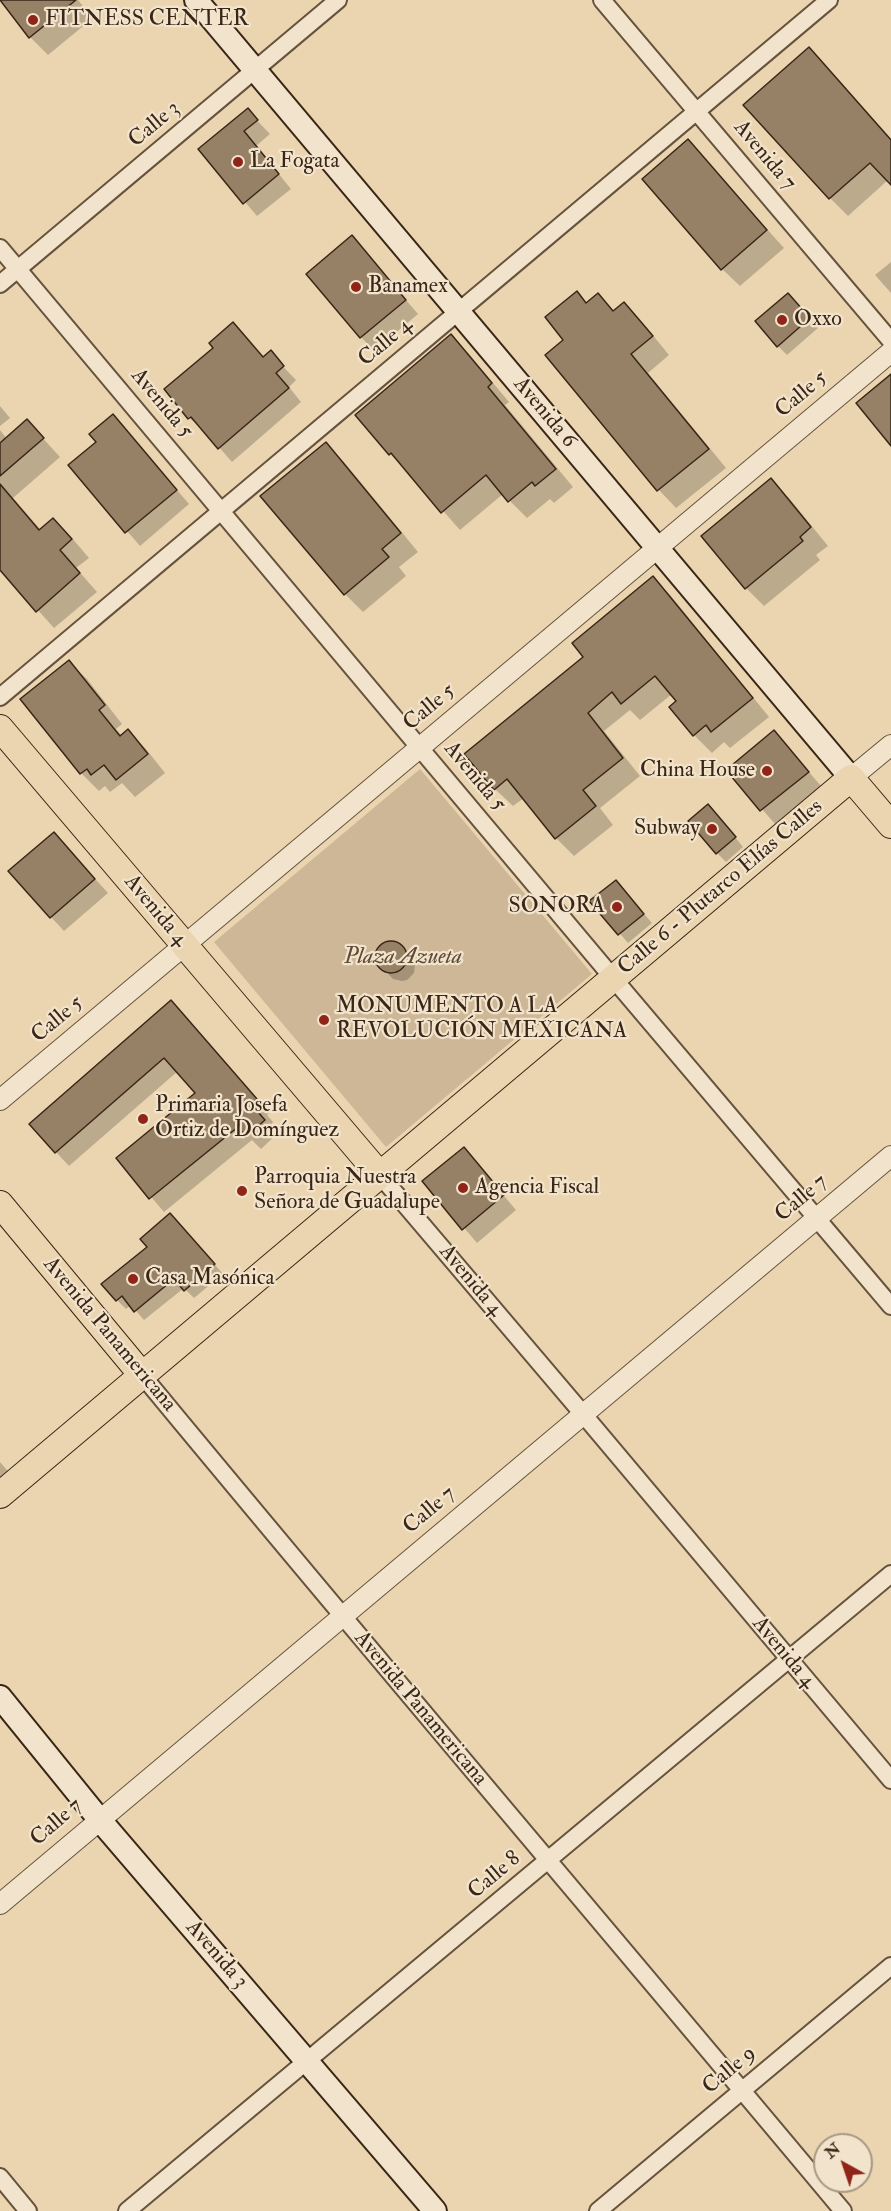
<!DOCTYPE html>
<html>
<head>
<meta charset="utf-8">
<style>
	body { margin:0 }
	#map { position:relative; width:891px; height:2211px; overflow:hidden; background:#ebd5b0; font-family:"IM FELL Double Pica",serif }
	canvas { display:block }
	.north { position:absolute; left:813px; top:2133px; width:60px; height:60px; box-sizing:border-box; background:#f2e4cc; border:2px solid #a89884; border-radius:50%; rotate:320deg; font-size:16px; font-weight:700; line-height:24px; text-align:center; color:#3a2617 }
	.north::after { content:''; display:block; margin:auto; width:21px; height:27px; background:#8f2418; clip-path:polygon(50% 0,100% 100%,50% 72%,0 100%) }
</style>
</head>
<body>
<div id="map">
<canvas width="891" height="2211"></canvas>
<div class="north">N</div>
</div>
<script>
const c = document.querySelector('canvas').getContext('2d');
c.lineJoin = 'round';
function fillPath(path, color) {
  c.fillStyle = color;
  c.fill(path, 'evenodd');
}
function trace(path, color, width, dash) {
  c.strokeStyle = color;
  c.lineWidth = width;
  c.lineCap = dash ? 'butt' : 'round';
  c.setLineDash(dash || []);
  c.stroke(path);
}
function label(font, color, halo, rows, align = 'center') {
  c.font = font + ' "IM FELL Double Pica",serif';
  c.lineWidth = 4.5;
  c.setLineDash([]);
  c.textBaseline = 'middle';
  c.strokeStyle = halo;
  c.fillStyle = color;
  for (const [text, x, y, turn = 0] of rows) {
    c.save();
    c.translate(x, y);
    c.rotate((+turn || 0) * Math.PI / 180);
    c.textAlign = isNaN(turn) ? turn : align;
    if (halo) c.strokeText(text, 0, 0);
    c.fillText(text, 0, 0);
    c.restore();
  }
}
const green = new Path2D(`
	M 420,769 L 592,974 L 386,1147 L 214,942 Z`);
const shadow = new Path2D(`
	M 0,0 L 78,0 L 93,18 L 48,55 L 30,37 Z
	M 247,110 L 270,134 L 256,146 L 291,189 L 257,216 L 200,149 Z
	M 891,140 L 891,183 L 888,180 L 848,216 L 830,198 Z
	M 688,141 L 784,248 L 740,286 L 722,269 Z
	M 352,237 L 418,314 L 374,351 L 361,337 Z
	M 891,262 L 891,293 L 875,275 Z
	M 577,293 L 587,304 L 598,295 L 615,312 L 624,304 L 642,322 L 669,355 L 648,373 L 726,468 L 676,508 L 659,490 L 548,355 L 565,340 Z
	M 796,304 L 818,328 L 787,355 L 778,346 Z
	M 451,336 L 469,354 L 509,402 L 505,405 L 573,487 L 554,503 L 550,499 L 527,518 L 503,494 L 460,530 L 408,471 L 390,454 Z
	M 270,353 L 296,380 L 289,387 L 301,402 L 232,462 L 204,430 L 189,418 Z
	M 0,406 L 10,418 L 0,426 Z
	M 113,416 L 189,504 L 140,546 L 70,465 L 98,442 Z
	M 27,421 L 60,457 L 13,498 L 41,530 L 53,520 L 71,537 L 89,558 L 76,568 L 97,592 L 54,628 L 0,568 L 0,430 L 7,439 Z
	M 326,444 L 344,462 L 418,552 L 399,567 L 406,576 L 363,612 L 345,594 Z
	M 771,480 L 789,498 L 828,546 L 816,555 L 820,560 L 764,606 L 746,588 Z
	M 653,578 L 671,596 L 769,717 L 730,748 L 724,742 L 712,753 L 694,735 L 678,701 L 672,694 L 640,720 L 630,710 L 604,731 L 640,776 L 600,808 L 613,825 L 574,856 L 556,838 L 524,798 L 513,806 L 495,789 L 585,657 Z
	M 69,662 L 87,679 L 122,724 L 116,729 L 122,736 L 128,731 L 146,749 L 165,773 L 135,797 L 122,783 L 110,792 L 105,786 L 99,791 L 81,773 Z
	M 774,732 L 821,786 L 775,824 L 728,770 Z
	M 717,815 L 743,847 L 726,862 L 717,853 Z
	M 54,834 L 108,893 L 64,931 L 51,917 Z
	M 616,882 L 652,923 L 628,943 L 592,901 Z
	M 387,943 L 396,944 L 415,964 L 414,973 L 407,980 L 402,981 L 393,979 L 377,962 L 377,953 Z
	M 184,1016 L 269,1113 L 267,1115 L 273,1122 L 270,1126 L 277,1134 L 261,1149 L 252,1140 L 164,1212 L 118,1158 L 198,1094 L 178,1071 L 69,1166 L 56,1152 Z
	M 464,1149 L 516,1210 L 477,1243 L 424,1181 Z
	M 179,1224 L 223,1274 L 194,1298 L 184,1288 L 144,1320 L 131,1305 L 126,1309 L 117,1300 L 149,1248 Z
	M 0,1462 L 13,1477 L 0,1488 Z`);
const building = new Path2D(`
	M 0,0 L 76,0 L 29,38 Z
	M 809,47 L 891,140 L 891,185 L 870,163 L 829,199 L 743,105 Z
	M 248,108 L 258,120 L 244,131 L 279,174 L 243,204 L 198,149 Z
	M 688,139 L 767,230 L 721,270 L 642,179 Z
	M 352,235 L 406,300 L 360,338 L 306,274 Z
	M 577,291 L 586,303 L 598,293 L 613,311 L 624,302 L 653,336 L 631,354 L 709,449 L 657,491 L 545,355 L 563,340 L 545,317 Z
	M 788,293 L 810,318 L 777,347 L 755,321 Z
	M 233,322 L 263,357 L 271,350 L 284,366 L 276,373 L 289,388 L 218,449 L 191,417 L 188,419 L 164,389 L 213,348 L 209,343 Z
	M 451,334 L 492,383 L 488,387 L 556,469 L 535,486 L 532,482 L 508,502 L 486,475 L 441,513 L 391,453 L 389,455 L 355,415 Z
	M 891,374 L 891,446 L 856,403 Z
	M 113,414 L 177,490 L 125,533 L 68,465 L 96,442 L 89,434 Z
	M 27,419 L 44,438 L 0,476 L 0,443 Z
	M 326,442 L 401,533 L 382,549 L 389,557 L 344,595 L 260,496 Z
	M 771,478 L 811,527 L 800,537 L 803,541 L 745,589 L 701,536 Z
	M 0,484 L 39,530 L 53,518 L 72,539 L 60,550 L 80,573 L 36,612 L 0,570 Z
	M 653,576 L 753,698 L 711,732 L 706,725 L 693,736 L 669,707 L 676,701 L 655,676 L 621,704 L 612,692 L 588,713 L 623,758 L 583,790 L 596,806 L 555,839 L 507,779 L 494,790 L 464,754 L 583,657 L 572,643 Z
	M 69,660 L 105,705 L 99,710 L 120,736 L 128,729 L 148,754 L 116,780 L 104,765 L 91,775 L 87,769 L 80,774 L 20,699 Z
	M 774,730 L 809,772 L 760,811 L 726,770 Z
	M 708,804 L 736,837 L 716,854 L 688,821 Z
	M 54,832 L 95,879 L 50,918 L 8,871 Z
	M 616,880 L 644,914 L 618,935 L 589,901 Z
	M375 957a16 16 0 1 1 32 0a16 16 0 1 1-32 0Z
	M 171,1000 L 257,1099 L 254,1101 L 260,1108 L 258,1112 L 265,1120 L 246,1137 L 238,1127 L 149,1199 L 116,1158 L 195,1093 L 164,1058 L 55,1153 L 29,1124 Z
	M 464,1147 L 504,1195 L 462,1230 L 422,1181 Z
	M 170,1213 L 215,1264 L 184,1291 L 174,1279 L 134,1312 L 122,1296 L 116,1301 L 101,1284 L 147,1247 L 140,1239 Z`);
const minor = new Path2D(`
	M 602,0 L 891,341
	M 0,248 L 613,978 L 891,1306
	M 0,284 L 338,0
	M 0,697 L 829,0
	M 379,1174 L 583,1414 L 891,1780
	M 142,1375 C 373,1655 610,1932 843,2211
	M 0,2177 L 28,2211
	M 127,2211 L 891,1574
	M 598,2211 L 891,1966`);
const tertiary = new Path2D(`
	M 851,778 L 891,745
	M 0,1100 L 891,352
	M 0,1904 L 891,1156`);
const secondary = new Path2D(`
	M 196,0 L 851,778
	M 0,1697 L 99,1819 L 435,2211`);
const primary = new Path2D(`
	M 0,728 L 379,1174
	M 0,1204 L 142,1375
	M 0,1495 L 851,778 L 891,825`);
const markers = [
	[33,20,6,"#8f2418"],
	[238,162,6,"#8f2418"],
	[356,287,6,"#8f2418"],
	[782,320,6,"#8f2418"],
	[767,771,6,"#8f2418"],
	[712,829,6,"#8f2418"],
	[617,907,6,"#8f2418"],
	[324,1020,6,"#8f2418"],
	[143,1119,6,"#8f2418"],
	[463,1188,6,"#8f2418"],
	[242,1191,6,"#8f2418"],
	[133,1279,6,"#8f2418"]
];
const poiNames = [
	["FITNESS CENTER",45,20],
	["La Fogata",250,162],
	["Banamex",368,287],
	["Oxxo",794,320],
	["China House",755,771,"right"],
	["Subway",700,829,"right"],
	["SONORA",605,907,"right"],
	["MONUMENTO A LA",336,1007],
	["REVOLUCIÓN MEXICANA",336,1032],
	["Primaria Josefa",155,1106],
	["Ortiz de Domínguez",155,1131],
	["Parroquia Nuestra",254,1178],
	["Señora de Guadalupe",254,1203],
	["Agencia Fiscal",475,1188],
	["Casa Masónica",145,1279]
];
const streetNames = [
	["Calle 3",155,125,-40],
	["Avenida 7",764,156,50],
	["Calle 4",386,343,-40],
	["Calle 5",802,395,-40],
	["Avenida 5",161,404,50],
	["Avenida 6",544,413,50],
	["Calle 5",430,708,-40],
	["Avenida 5",474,777,50],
	["Calle 6 - Plutarco Elías Calles",721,888,-40],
	["Avenida 4",155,911,50],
	["Calle 5",58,1020,-40],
	["Calle 7",802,1199,-40],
	["Avenida 4",470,1281,50],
	["Avenida Panamericana",109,1335,50],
	["Calle 7",430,1511,-40],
	["Avenida 4",783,1653,50],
	["Avenida Panamericana",420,1709,50],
	["Calle 7",57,1823,-41],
	["Calle 8",495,1876,-40],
	["Avenida 3",216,1955,49],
	["Calle 9",730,2071,-40]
];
const parkNames = [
	["Plaza Azueta",403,958]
];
fillPath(green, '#cdb796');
fillPath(shadow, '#0003');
fillPath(building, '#968167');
trace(building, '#3a2617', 1.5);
trace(minor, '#66523d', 20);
trace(tertiary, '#66523d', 22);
trace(secondary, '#3a2617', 26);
trace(primary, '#3a2617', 28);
trace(minor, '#f2e4cc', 16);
trace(tertiary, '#f2e4cc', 20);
trace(secondary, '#f2e4cc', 22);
trace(primary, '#ebd5b0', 26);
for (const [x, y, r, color] of markers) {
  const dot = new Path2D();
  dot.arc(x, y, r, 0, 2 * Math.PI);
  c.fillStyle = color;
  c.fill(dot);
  trace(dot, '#f2e4cc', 2);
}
label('22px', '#3a2617', '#f2e4cc', poiNames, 'left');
label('22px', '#3a2617', '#f2e4cc', streetNames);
label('italic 22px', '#5f4a37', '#f2e4cc', parkNames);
</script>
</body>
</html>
